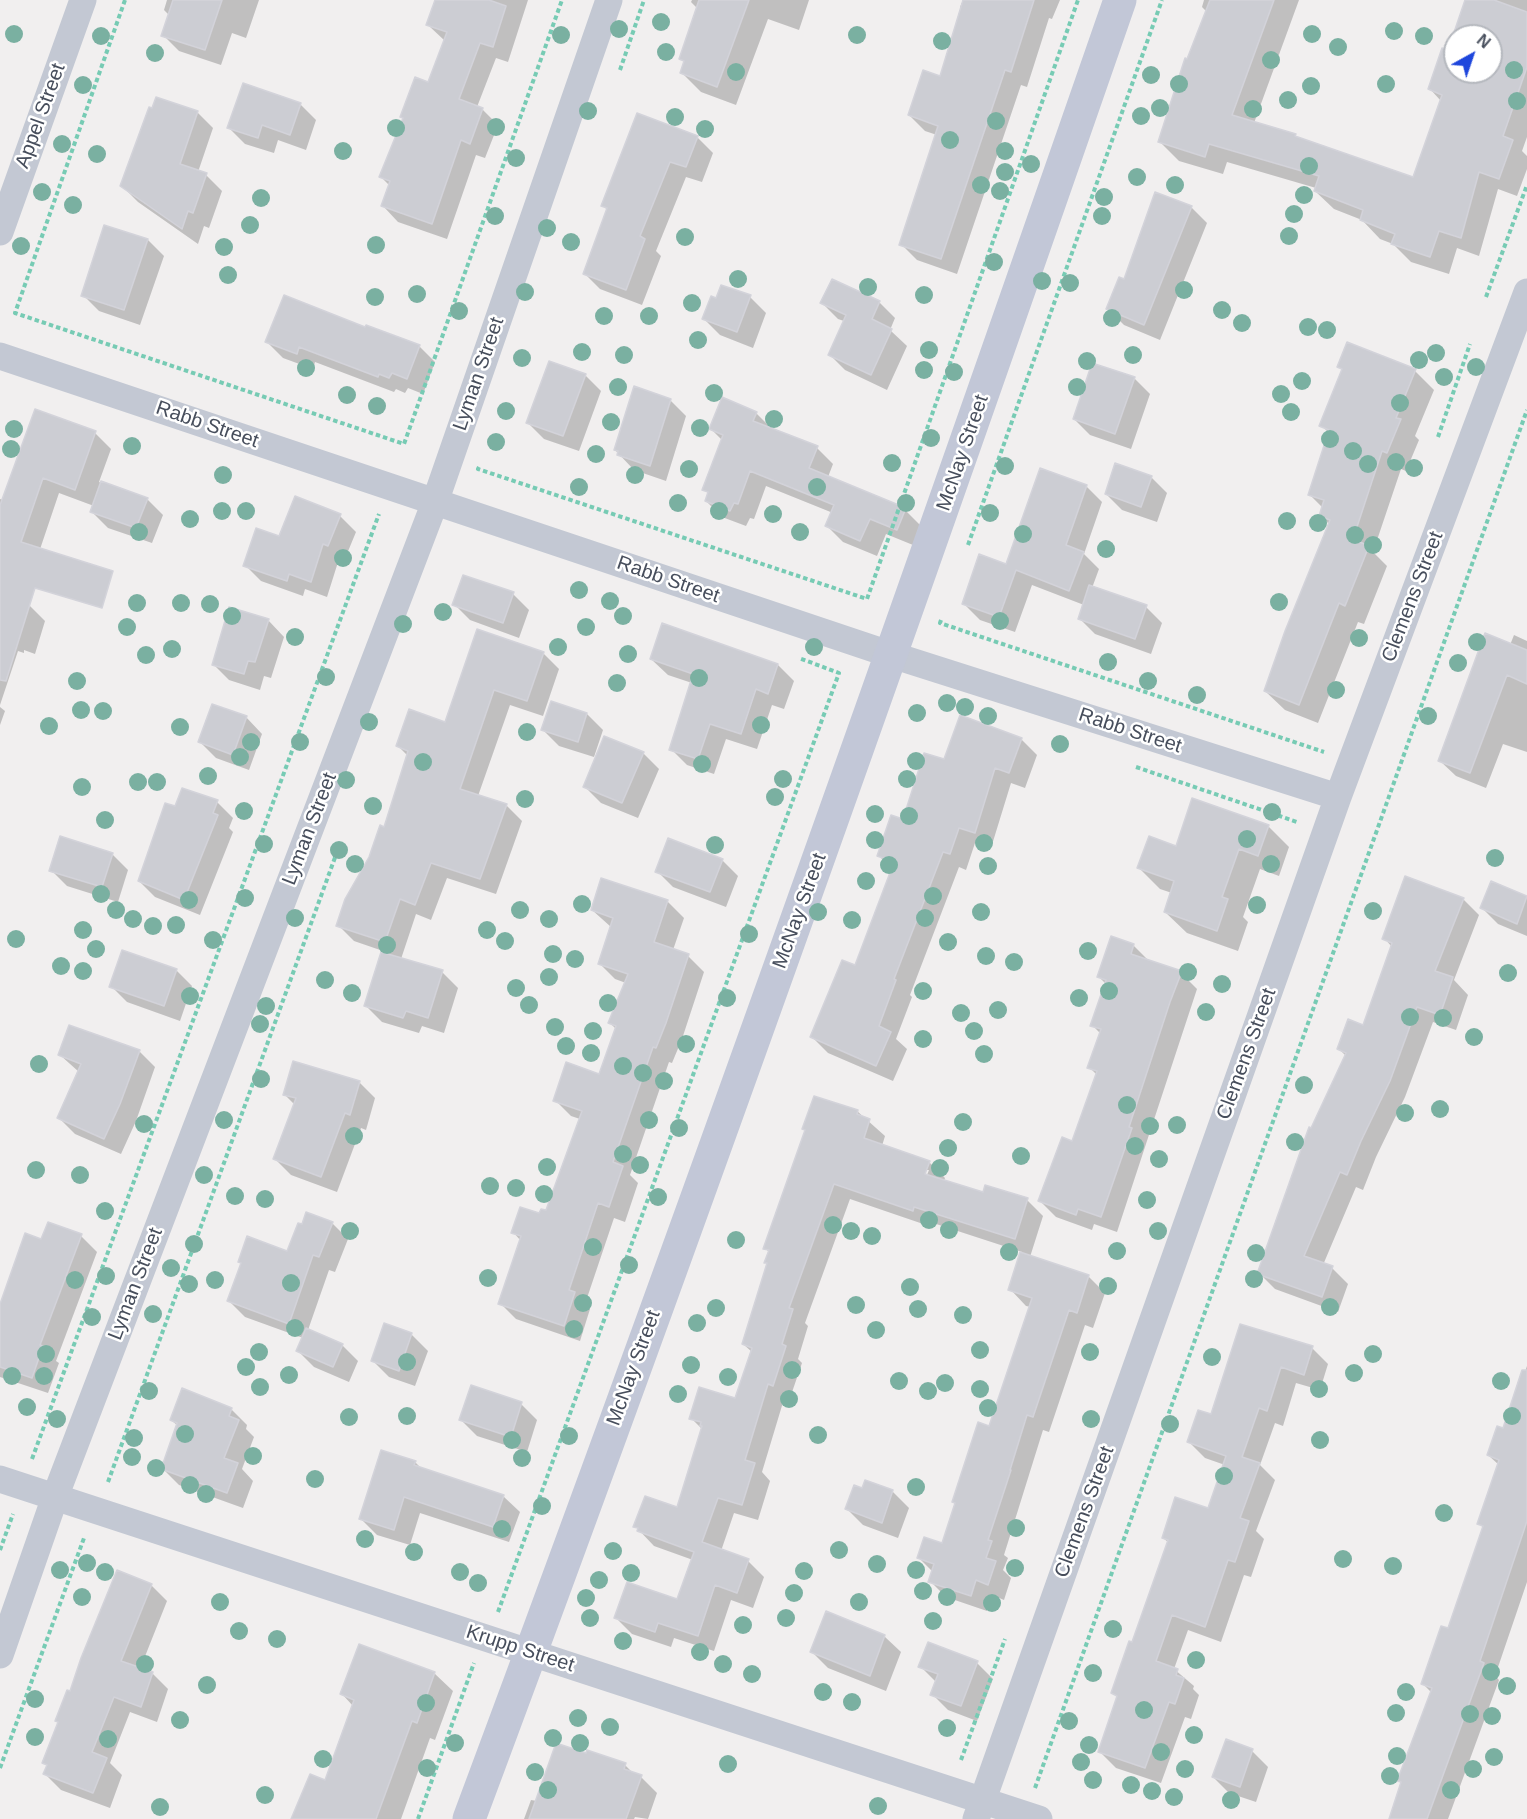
<!DOCTYPE html>
<html>
<head>
<meta charset="utf-8">
<style>
	body { margin:0 }
	#map { position:relative; width:1527px; height:1819px; overflow:hidden; background:#f1efef; font-family:Helvetica,sans-serif }
	canvas { display:block }
	.north { position:absolute; left:1443px; top:24px; width:60px; height:60px; box-sizing:border-box; background:#fff; border:2px solid #b5b8be; border-radius:50%; rotate:40deg; font-size:16px; font-weight:700; line-height:24px; text-align:center; color:#474e5c }
	.north::after { content:''; display:block; margin:auto; width:21px; height:27px; background:#1e46dc; clip-path:polygon(50% 0,100% 100%,50% 72%,0 100%) }
</style>
</head>
<body>
<div id="map">
<canvas width="1527" height="1819"></canvas>
<div class="north">N</div>
</div>
<script>
const c = document.querySelector('canvas').getContext('2d');
c.lineJoin = 'round';
function fillPath(path, color) {
  c.fillStyle = color;
  c.fill(path, 'evenodd');
}
function trace(path, color, width, dash) {
  c.strokeStyle = color;
  c.lineWidth = width;
  c.lineCap = dash ? 'butt' : 'round';
  c.setLineDash(dash || []);
  c.stroke(path);
}
function label(font, color, halo, rows, align = 'center') {
  c.font = font + ' Helvetica,sans-serif';
  c.lineWidth = 5;
  c.setLineDash([]);
  c.textBaseline = 'middle';
  c.strokeStyle = halo;
  c.fillStyle = color;
  for (const [text, x, y, turn = 0] of rows) {
    c.save();
    c.translate(x, y);
    c.rotate((+turn || 0) * Math.PI / 180);
    c.textAlign = isNaN(turn) ? turn : align;
    if (halo) c.strokeText(text, 0, 0);
    c.fillText(text, 0, 0);
    c.restore();
  }
}
const shadow = new Path2D(`
	M 167,0 L 259,0 L 246,38 L 232,33 L 221,65 L 179,51 L 163,35 L 169,15 L 164,10 Z
	M 436,0 L 528,0 L 508,62 L 496,58 L 477,107 L 483,110 L 498,125 L 485,158 L 476,155 L 447,239 L 398,222 L 383,206 L 390,186 L 381,177 L 404,119 L 401,117 L 429,84 L 445,41 L 428,25 Z
	M 692,0 L 809,0 L 799,30 L 768,19 L 736,105 L 701,92 L 682,73 L 685,63 L 681,59 L 698,9 L 691,2 Z
	M 963,0 L 1060,0 L 1052,19 L 1049,18 L 1027,87 L 1021,85 L 957,274 L 917,260 L 901,244 L 937,135 L 925,131 L 909,115 L 941,78 L 962,9 L 960,7 Z
	M 1204,0 L 1299,0 L 1254,123 L 1295,135 L 1299,139 L 1414,179 L 1441,101 L 1430,89 L 1449,52 L 1467,0 L 1527,0 L 1527,137 L 1522,151 L 1527,156 L 1527,169 L 1517,196 L 1498,189 L 1479,256 L 1457,248 L 1449,274 L 1411,262 L 1393,244 L 1380,239 L 1362,220 L 1334,209 L 1315,191 L 1316,188 L 1227,162 L 1223,174 L 1179,161 L 1160,142 L 1207,12 L 1202,7 ZM 1455,36 L 1491,36 L 1491,72 L 1455,72 Z
	M 300,104 L 316,120 L 306,150 L 278,140 L 274,153 L 245,144 L 229,128 Z
	M 197,112 L 213,128 L 198,172 L 206,175 L 222,191 L 209,228 L 204,226 L 198,244 L 138,202 L 122,186 Z
	M 697,137 L 713,153 L 702,182 L 686,177 L 656,251 L 661,256 L 642,305 L 600,289 L 584,273 L 607,210 L 603,205 Z
	M 1191,207 L 1207,223 L 1160,340 L 1124,325 L 1108,309 L 1125,281 Z
	M 148,240 L 164,256 L 140,325 L 99,311 L 83,295 Z
	M 750,297 L 766,313 L 753,348 L 720,335 L 704,319 L 717,300 Z
	M 879,302 L 895,318 L 890,330 L 907,346 L 887,390 L 845,370 L 829,354 L 844,321 L 838,319 L 822,303 Z
	M 366,328 L 419,346 L 435,362 L 423,394 L 408,388 L 405,393 L 396,389 L 394,392 L 315,362 L 313,369 L 283,358 L 267,342 Z
	M 1339,367 L 1415,371 L 1434,390 L 1415,436 L 1419,440 L 1406,471 L 1401,469 L 1373,552 L 1387,566 L 1364,624 L 1358,622 L 1318,723 L 1285,710 L 1265,691 L 1329,524 L 1321,516 L 1323,508 L 1310,495 L 1330,434 L 1321,425 L 1343,370 Z
	M 585,375 L 601,391 L 579,451 L 544,439 L 528,423 Z
	M 1134,378 L 1150,394 L 1131,449 L 1090,435 L 1074,419 Z
	M 670,400 L 686,416 L 666,481 L 634,470 L 615,450 Z
	M 35,411 L 95,433 L 111,449 L 99,482 L 147,499 L 163,515 L 152,543 L 108,528 L 92,512 L 94,506 L 59,493 L 34,567 L 0,555 L 0,499 L 3,500 Z
	M 756,413 L 772,429 L 817,448 L 833,464 L 828,477 L 905,510 L 921,526 L 913,545 L 886,534 L 877,556 L 843,542 L 827,526 L 833,513 L 766,486 L 754,519 L 750,518 L 746,526 L 722,517 L 706,501 L 709,494 L 704,489 L 722,440 L 711,429 Z
	M 1151,477 L 1167,493 L 1157,522 L 1122,510 L 1106,494 Z
	M 1086,486 L 1102,502 L 1084,554 L 1099,569 L 1092,588 L 1146,607 L 1162,623 L 1151,654 L 1095,634 L 1079,618 L 1084,605 L 1032,585 L 1015,632 L 980,620 L 964,604 L 1007,566 Z
	M 340,516 L 356,532 L 344,561 L 339,559 L 327,597 L 305,589 L 303,596 L 261,581 L 245,565 L 280,538 Z
	M 513,594 L 529,610 L 519,638 L 470,620 L 454,604 Z
	M 0,596 L 29,605 L 45,621 L 35,654 L 24,650 L 24,653 L 18,651 L 0,705 Z
	M 268,620 L 284,637 L 271,678 L 264,676 L 260,690 L 229,680 L 213,664 Z
	M 1514,635 L 1527,641 L 1527,752 L 1503,744 L 1486,788 L 1456,776 L 1439,760 L 1510,645 Z
	M 543,653 L 559,669 L 543,716 L 510,705 L 478,796 L 506,805 L 522,821 L 496,894 L 447,878 L 431,920 L 416,914 L 401,959 L 442,972 L 458,988 L 444,1033 L 422,1026 L 419,1033 L 382,1022 L 366,1006 L 383,951 L 354,941 L 338,925 L 385,829 L 408,756 L 398,746 L 446,724 Z
	M 651,659 L 778,665 L 794,681 L 784,709 L 772,705 L 757,749 L 726,739 L 714,774 L 687,765 L 671,749 L 692,683 L 668,675 Z
	M 552,703 L 587,714 L 603,730 L 594,757 L 559,746 L 543,730 Z
	M 0,707 L 5,711 L 0,725 Z
	M 246,717 L 262,734 L 249,770 L 216,758 L 200,742 Z
	M 1021,739 L 1037,755 L 1025,788 L 1011,783 L 991,848 L 975,843 L 966,870 L 959,867 L 910,995 L 912,997 L 896,1039 L 907,1049 L 893,1081 L 828,1053 L 812,1037 L 855,966 L 892,869 L 879,856 L 945,761 Z
	M 643,753 L 659,769 L 638,818 L 601,803 L 585,787 Z
	M 217,802 L 233,818 L 229,828 L 233,832 L 200,915 L 155,897 L 139,881 L 176,808 Z
	M 1268,826 L 1289,847 L 1279,876 L 1260,869 L 1243,917 L 1248,922 L 1238,951 L 1187,933 L 1165,912 L 1172,893 L 1160,889 L 1139,868 L 1177,848 Z
	M 112,854 L 128,870 L 118,902 L 67,886 L 51,870 Z
	M 722,860 L 738,876 L 726,907 L 673,887 L 657,871 Z
	M 602,880 L 668,902 L 684,918 L 673,950 L 688,956 L 704,972 L 682,1039 L 672,1063 L 669,1062 L 630,1175 L 638,1183 L 625,1222 L 614,1218 L 585,1304 L 590,1309 L 580,1341 L 516,1319 L 500,1303 L 521,1241 L 513,1232 L 546,1212 L 580,1119 L 571,1116 L 555,1100 L 600,1076 L 617,1030 L 610,1023 L 626,983 L 615,979 L 599,963 L 611,927 L 592,910 Z
	M 1492,883 L 1527,898 L 1527,936 L 1498,924 L 1482,908 Z
	M 1463,899 L 1479,915 L 1454,980 L 1468,995 L 1456,1030 L 1433,1022 L 1405,1097 L 1376,1157 L 1363,1190 L 1356,1187 L 1323,1265 L 1332,1268 L 1348,1284 L 1338,1312 L 1275,1289 L 1259,1273 L 1312,1130 L 1346,1056 L 1339,1049 L 1364,1027 L 1392,947 L 1384,938 Z
	M 1133,945 L 1149,961 L 1181,973 L 1197,989 L 1117,1232 L 1094,1224 L 1092,1230 L 1056,1217 L 1040,1201 L 1073,1143 L 1097,1075 L 1089,1067 L 1101,1034 L 1092,1025 L 1106,984 L 1099,977 Z
	M 176,970 L 192,986 L 180,1021 L 127,1002 L 111,986 Z
	M 139,1051 L 155,1067 L 136,1121 L 121,1154 L 75,1134 L 59,1118 L 79,1072 L 60,1055 Z
	M 359,1082 L 375,1098 L 366,1130 L 361,1128 L 337,1192 L 291,1175 L 275,1159 L 295,1105 L 284,1094 Z
	M 857,1111 L 885,1136 L 882,1146 L 929,1162 L 945,1178 L 944,1181 L 984,1194 L 1027,1200 L 1043,1216 L 1030,1257 L 1089,1277 L 1105,1293 L 1093,1328 L 1085,1325 L 1049,1432 L 1043,1430 L 1004,1555 L 1008,1558 L 1003,1570 L 1011,1578 L 1004,1600 L 992,1595 L 987,1611 L 946,1597 L 930,1581 L 933,1572 L 918,1557 L 943,1545 L 956,1505 L 953,1502 L 990,1427 L 1031,1307 L 1026,1306 L 1010,1289 L 1022,1252 L 930,1222 L 929,1226 L 850,1199 L 805,1323 L 808,1326 L 798,1359 L 802,1363 L 789,1401 L 784,1399 L 762,1472 L 770,1481 L 758,1520 L 734,1513 L 721,1551 L 748,1561 L 764,1577 L 753,1608 L 731,1600 L 714,1651 L 674,1638 L 671,1647 L 632,1634 L 616,1618 L 678,1601 L 693,1560 L 654,1546 L 635,1526 L 678,1509 L 703,1430 L 691,1418 L 736,1400 L 752,1352 L 743,1344 L 768,1264 L 766,1262 L 770,1253 L 765,1248 ZM 925,1170 L 929,1170 L 924,1182 Z
	M 332,1223 L 348,1239 L 335,1272 L 329,1270 L 308,1330 L 342,1345 L 358,1361 L 349,1382 L 314,1367 L 298,1351 L 303,1338 L 245,1317 L 229,1301 L 242,1264 L 240,1262 L 288,1253 Z
	M 81,1236 L 97,1252 L 56,1361 L 59,1363 L 48,1393 L 0,1377 L 0,1308 L 42,1241 Z
	M 385,1325 L 412,1335 L 428,1351 L 415,1386 L 389,1377 L 373,1361 Z
	M 1241,1326 L 1312,1348 L 1328,1364 L 1320,1390 L 1296,1383 L 1283,1426 L 1275,1423 L 1260,1465 L 1275,1480 L 1256,1531 L 1264,1539 L 1251,1577 L 1244,1575 L 1221,1642 L 1188,1630 L 1174,1669 L 1194,1686 L 1193,1689 L 1199,1695 L 1191,1719 L 1185,1717 L 1161,1783 L 1116,1768 L 1100,1752 L 1118,1698 L 1113,1693 L 1133,1644 L 1169,1543 L 1163,1538 L 1209,1510 L 1225,1465 L 1205,1458 L 1189,1442 L 1212,1416 Z
	M 1527,1366 L 1527,1582 L 1495,1676 L 1499,1680 L 1448,1819 L 1391,1819 L 1402,1784 L 1399,1781 L 1432,1693 L 1423,1684 L 1449,1630 L 1484,1528 L 1479,1524 L 1499,1465 L 1488,1455 L 1504,1430 Z
	M 521,1404 L 537,1420 L 527,1452 L 477,1436 L 461,1420 Z
	M 231,1409 L 247,1425 L 246,1429 L 254,1437 L 242,1469 L 253,1481 L 243,1508 L 179,1485 L 163,1469 L 178,1426 L 171,1420 Z
	M 415,1462 L 422,1469 L 503,1496 L 520,1512 L 509,1542 L 420,1513 L 410,1545 L 377,1535 L 361,1519 Z
	M 866,1482 L 893,1492 L 909,1508 L 898,1538 L 863,1525 L 847,1509 L 863,1490 Z
	M 151,1585 L 167,1601 L 140,1669 L 152,1673 L 168,1689 L 157,1722 L 130,1712 L 110,1763 L 122,1775 L 110,1808 L 61,1790 L 45,1774 L 48,1766 L 44,1762 L 71,1693 Z
	M 884,1636 L 901,1652 L 886,1691 L 828,1668 L 812,1652 Z
	M 977,1663 L 993,1679 L 977,1721 L 948,1710 L 932,1694 L 936,1682 L 920,1666 Z
	M 434,1673 L 453,1691 L 435,1740 L 430,1738 L 401,1819 L 293,1819 L 326,1782 L 353,1706 L 342,1694 Z
	M 1227,1741 L 1252,1751 L 1268,1767 L 1256,1802 L 1229,1793 L 1213,1777 Z
	M 625,1765 L 635,1775 L 641,1777 L 657,1793 L 648,1819 L 635,1817 L 634,1819 L 524,1819 L 531,1800 L 537,1801 Z`);
const building = new Path2D(`
	M 173,0 L 222,0 L 205,50 L 161,36 Z
	M 435,0 L 489,0 L 506,6 L 493,47 L 480,43 L 459,99 L 483,108 L 470,144 L 461,140 L 432,224 L 381,206 L 390,181 L 379,177 L 403,118 L 400,117 L 415,77 L 428,82 L 447,32 L 426,25 Z
	M 699,0 L 749,0 L 717,87 L 680,73 L 684,61 L 679,59 Z
	M 963,0 L 1034,0 L 1011,72 L 1005,70 L 941,259 L 899,245 L 938,126 L 908,115 L 923,70 L 940,76 Z
	M 1210,0 L 1274,0 L 1232,115 L 1296,134 L 1295,136 L 1413,177 L 1442,95 L 1428,89 L 1442,48 L 1448,50 L 1465,0 L 1494,0 L 1527,12 L 1527,67 L 1503,136 L 1513,140 L 1499,179 L 1479,172 L 1461,238 L 1439,231 L 1430,257 L 1391,244 L 1395,234 L 1360,220 L 1363,210 L 1314,191 L 1319,176 L 1209,144 L 1205,157 L 1158,142 L 1185,58 L 1187,59 ZM 1455,36 L 1491,36 L 1491,72 L 1455,72 Z
	M 243,83 L 301,103 L 290,135 L 262,125 L 258,138 L 227,128 Z
	M 156,97 L 198,111 L 180,164 L 207,173 L 193,213 L 188,211 L 182,229 L 120,186 L 149,107 L 152,108 Z
	M 637,113 L 698,136 L 686,167 L 670,162 L 640,236 L 645,239 L 626,290 L 583,274 L 607,208 L 601,206 Z
	M 1155,192 L 1192,206 L 1144,325 L 1106,309 L 1119,277 L 1124,279 Z
	M 104,225 L 148,239 L 124,310 L 81,296 Z
	M 832,279 L 880,301 L 872,319 L 892,329 L 871,375 L 828,355 L 846,315 L 820,303 Z
	M 721,285 L 751,295 L 737,332 L 702,319 L 711,296 L 716,298 Z
	M 284,295 L 365,327 L 366,325 L 420,345 L 407,379 L 392,373 L 389,378 L 379,374 L 378,377 L 299,347 L 297,354 L 265,342 Z
	M 1347,342 L 1416,369 L 1396,418 L 1401,419 L 1387,453 L 1382,451 L 1353,539 L 1369,546 L 1345,606 L 1339,603 L 1299,705 L 1264,691 L 1285,631 L 1330,520 L 1319,516 L 1324,500 L 1308,495 L 1329,430 L 1319,426 L 1342,369 L 1337,367 Z
	M 549,361 L 586,374 L 563,436 L 526,423 Z
	M 1092,363 L 1135,377 L 1115,434 L 1073,419 Z
	M 634,386 L 671,399 L 650,466 L 617,455 L 618,451 L 614,450 Z
	M 722,397 L 757,412 L 753,421 L 818,446 L 809,468 L 906,508 L 897,530 L 870,519 L 860,541 L 825,526 L 834,505 L 750,471 L 738,504 L 734,503 L 730,511 L 705,501 L 708,492 L 702,490 L 723,435 L 709,429 Z
	M 35,409 L 96,431 L 75,490 L 43,478 L 21,542 L 113,571 L 102,608 L 35,588 L 6,681 L 0,680 L 0,505 Z
	M 1115,463 L 1152,476 L 1141,507 L 1105,494 Z
	M 1040,468 L 1087,485 L 1066,545 L 1084,552 L 1069,591 L 1016,570 L 999,617 L 962,604 L 979,554 L 1006,564 Z
	M 101,481 L 148,498 L 136,528 L 90,512 Z
	M 295,496 L 341,514 L 328,546 L 323,544 L 311,582 L 289,574 L 287,581 L 243,566 L 256,528 L 279,536 Z
	M 463,575 L 514,592 L 503,623 L 452,605 Z
	M 1089,585 L 1147,605 L 1135,639 L 1078,619 Z
	M 229,607 L 269,619 L 255,662 L 248,661 L 244,674 L 212,665 Z
	M 662,623 L 778,664 L 768,694 L 756,689 L 741,734 L 710,724 L 698,759 L 669,750 L 693,674 L 650,659 Z
	M 477,629 L 544,652 L 527,701 L 494,690 L 460,789 L 507,804 L 480,879 L 431,863 L 415,905 L 400,899 L 385,942 L 336,926 L 345,899 L 369,857 L 380,825 L 384,827 L 408,751 L 396,746 L 409,709 L 445,722 Z
	M 1485,633 L 1527,650 L 1527,684 L 1507,675 L 1470,773 L 1438,761 Z
	M 551,701 L 587,713 L 578,742 L 541,730 Z
	M 212,704 L 247,716 L 233,755 L 198,742 Z
	M 960,715 L 1022,738 L 1009,773 L 995,768 L 975,833 L 959,828 L 950,854 L 943,852 L 894,979 L 896,980 L 879,1026 L 891,1032 L 876,1066 L 810,1037 L 842,960 L 855,965 L 894,862 L 877,856 L 891,815 L 903,819 L 924,753 L 944,759 Z
	M 604,736 L 644,752 L 622,803 L 583,787 Z
	M 182,788 L 218,800 L 213,813 L 218,815 L 184,900 L 138,881 L 165,803 L 175,806 Z
	M 1192,798 L 1269,825 L 1258,856 L 1239,849 L 1222,897 L 1228,899 L 1217,931 L 1164,912 L 1174,881 L 1137,868 L 1149,836 L 1176,846 Z
	M 60,836 L 113,853 L 102,887 L 49,871 Z
	M 668,838 L 723,859 L 710,892 L 655,872 Z
	M 1405,876 L 1464,898 L 1435,971 L 1453,977 L 1440,1015 L 1417,1007 L 1390,1081 L 1361,1141 L 1347,1175 L 1340,1172 L 1304,1256 L 1333,1266 L 1322,1297 L 1257,1274 L 1309,1127 L 1311,1128 L 1346,1053 L 1337,1049 L 1348,1019 L 1363,1025 L 1392,943 L 1382,939 Z
	M 601,878 L 668,900 L 654,942 L 689,954 L 666,1023 L 656,1048 L 653,1047 L 613,1162 L 623,1166 L 609,1207 L 598,1203 L 569,1290 L 575,1292 L 564,1326 L 498,1304 L 521,1236 L 511,1233 L 520,1207 L 539,1213 L 541,1209 L 546,1210 L 582,1111 L 553,1101 L 566,1062 L 599,1074 L 616,1026 L 608,1023 L 628,974 L 598,964 L 613,918 L 591,910 Z
	M 1491,881 L 1527,896 L 1517,924 L 1480,908 Z
	M 1111,936 L 1134,944 L 1131,954 L 1182,971 L 1170,1002 L 1129,1127 L 1132,1128 L 1101,1217 L 1078,1209 L 1076,1215 L 1038,1201 L 1062,1137 L 1072,1141 L 1097,1071 L 1087,1068 L 1101,1029 L 1090,1026 L 1106,980 L 1097,977 Z
	M 122,950 L 177,969 L 164,1006 L 109,987 Z
	M 381,952 L 443,970 L 428,1018 L 406,1011 L 403,1018 L 364,1006 Z
	M 69,1025 L 140,1050 L 120,1104 L 104,1139 L 57,1118 L 81,1064 L 58,1055 Z
	M 293,1061 L 360,1081 L 350,1115 L 345,1113 L 321,1177 L 273,1159 L 296,1098 L 283,1095 Z
	M 814,1096 L 858,1110 L 857,1114 L 870,1119 L 864,1138 L 930,1161 L 925,1174 L 983,1192 L 985,1185 L 1028,1198 L 1015,1239 L 914,1207 L 913,1211 L 834,1184 L 789,1308 L 793,1309 L 782,1344 L 786,1346 L 773,1386 L 768,1384 L 745,1460 L 755,1463 L 742,1505 L 718,1498 L 702,1542 L 749,1559 L 737,1593 L 715,1585 L 698,1636 L 658,1623 L 655,1632 L 614,1618 L 627,1582 L 677,1599 L 694,1552 L 637,1531 L 638,1528 L 633,1527 L 645,1496 L 677,1507 L 702,1426 L 700,1426 L 701,1422 L 689,1419 L 699,1387 L 735,1398 L 752,1348 L 742,1344 L 767,1263 L 764,1263 L 769,1250 L 763,1249 L 805,1130 L 802,1129 Z
	M 306,1212 L 333,1222 L 319,1257 L 313,1255 L 289,1324 L 227,1301 L 241,1263 L 238,1262 L 247,1236 L 287,1251 L 298,1223 L 302,1224 Z
	M 48,1222 L 82,1234 L 40,1345 L 43,1346 L 32,1378 L 0,1367 L 0,1304 L 25,1233 L 41,1239 Z
	M 1020,1252 L 1089,1275 L 1077,1313 L 1069,1310 L 1033,1417 L 1027,1415 L 1010,1470 L 1011,1470 L 988,1540 L 992,1541 L 986,1558 L 996,1561 L 988,1585 L 976,1580 L 971,1596 L 928,1582 L 934,1564 L 917,1558 L 924,1537 L 942,1543 L 955,1503 L 952,1502 L 978,1422 L 989,1426 L 1032,1298 L 1008,1290 Z
	M 384,1323 L 412,1333 L 399,1371 L 371,1361 Z
	M 1240,1324 L 1313,1346 L 1304,1375 L 1281,1367 L 1267,1411 L 1259,1408 L 1242,1457 L 1260,1463 L 1240,1518 L 1249,1521 L 1235,1562 L 1228,1560 L 1205,1627 L 1172,1615 L 1156,1661 L 1178,1669 L 1176,1675 L 1184,1678 L 1175,1704 L 1169,1702 L 1145,1768 L 1098,1752 L 1117,1696 L 1111,1693 L 1129,1641 L 1132,1642 L 1168,1540 L 1162,1538 L 1175,1497 L 1208,1508 L 1226,1456 L 1187,1442 L 1198,1410 L 1211,1414 Z
	M 306,1328 L 343,1344 L 333,1367 L 296,1351 Z
	M 1522,1370 L 1527,1370 L 1527,1521 L 1480,1661 L 1484,1663 L 1427,1819 L 1389,1819 L 1401,1782 L 1397,1781 L 1432,1688 L 1421,1684 L 1441,1626 L 1448,1628 L 1483,1526 L 1477,1524 L 1499,1460 L 1487,1455 L 1497,1426 L 1503,1428 Z
	M 471,1385 L 522,1402 L 511,1437 L 459,1420 Z
	M 182,1388 L 232,1408 L 229,1416 L 239,1420 L 224,1458 L 238,1463 L 227,1493 L 161,1469 L 177,1423 L 170,1420 Z
	M 381,1450 L 416,1461 L 414,1465 L 504,1495 L 493,1527 L 404,1497 L 394,1530 L 359,1519 Z
	M 865,1480 L 893,1490 L 882,1523 L 845,1509 L 854,1485 L 862,1488 Z
	M 117,1570 L 152,1584 L 121,1661 L 153,1672 L 141,1707 L 114,1697 L 92,1752 L 107,1758 L 93,1793 L 43,1774 L 47,1765 L 42,1763 L 58,1722 L 55,1721 L 67,1690 L 70,1691 L 81,1658 Z
	M 826,1611 L 885,1635 L 870,1676 L 810,1652 Z
	M 928,1642 L 978,1661 L 961,1706 L 930,1695 L 938,1674 L 918,1667 Z
	M 359,1644 L 435,1672 L 417,1723 L 412,1721 L 376,1819 L 291,1819 L 310,1774 L 325,1780 L 354,1700 L 340,1694 Z
	M 1226,1739 L 1253,1749 L 1240,1787 L 1212,1777 Z
	M 556,1743 L 586,1753 L 587,1750 L 626,1763 L 624,1769 L 642,1775 L 626,1819 L 529,1819 Z`);
const path = new Path2D(`
	M 125,0 L 15,313 L 404,444 L 562,0
	M 620,70 L 644,0
	M 1486,297 L 1527,185
	M 1438,437 L 1470,344
	M 479,467 L 478,469 L 867,599 L 1078,0
	M 968,545 L 1162,0
	M 941,620 L 940,623 L 1324,752
	M 1136,767 L 1297,822 L 1297,824
	M 32,1459 L 379,514
	M 108,1482 L 341,841
	M 0,1550 L 13,1514
	M 498,1612 L 839,673 L 799,658
	M 961,1760 L 1005,1639
	M 0,1768 L 84,1538
	M 1035,1788 L 1527,410
	M 418,1819 L 474,1663`);
const street = new Path2D(`
	M 0,232 L 83,0
	M 0,356 L 892,655 L 1338,797
	M 0,1479 L 1039,1819
	M 0,1655 L 55,1497 L 435,502 L 609,0
	M 976,1819 L 1338,797 L 1527,292`);
const secondary = new Path2D(`
	M 469,1819 C 694,1216 909,608 1120,0`);
const trees = [
	[661,22],
	[619,29],
	[1394,31],
	[14,34],
	[1312,34],
	[561,35],
	[857,35],
	[101,36],
	[1424,36],
	[942,41],
	[1338,47],
	[666,52],
	[155,53],
	[1271,60],
	[1514,70],
	[736,72],
	[1151,75],
	[1179,84],
	[1386,84],
	[83,85],
	[1311,86],
	[1288,100],
	[1517,101],
	[1160,108],
	[1253,109],
	[588,111],
	[1141,116],
	[675,117],
	[996,121],
	[496,127],
	[396,128],
	[705,129],
	[950,140],
	[62,144],
	[343,151],
	[1005,151],
	[97,154],
	[516,158],
	[1031,164],
	[1309,166],
	[1005,172],
	[1137,177],
	[981,185],
	[1175,185],
	[1000,191],
	[42,192],
	[1304,195],
	[1104,197],
	[261,198],
	[73,205],
	[1294,214],
	[495,216],
	[1102,216],
	[250,225],
	[547,228],
	[1289,236],
	[685,237],
	[571,242],
	[376,245],
	[21,246],
	[224,247],
	[994,262],
	[228,275],
	[738,279],
	[1042,281],
	[1070,283],
	[868,287],
	[1184,290],
	[525,292],
	[417,294],
	[924,295],
	[375,297],
	[692,303],
	[1222,310],
	[459,311],
	[604,316],
	[649,316],
	[1112,318],
	[1242,323],
	[1308,327],
	[1327,330],
	[698,340],
	[929,350],
	[582,352],
	[1436,353],
	[624,355],
	[1133,355],
	[522,358],
	[1419,360],
	[1087,361],
	[1476,367],
	[306,368],
	[924,370],
	[954,372],
	[1444,377],
	[1302,381],
	[618,387],
	[1077,387],
	[714,393],
	[1281,394],
	[347,395],
	[1400,403],
	[377,406],
	[506,411],
	[1291,412],
	[774,419],
	[611,422],
	[700,428],
	[14,429],
	[931,438],
	[1330,439],
	[496,442],
	[132,446],
	[11,449],
	[1353,451],
	[596,454],
	[1396,462],
	[892,463],
	[1368,464],
	[1005,466],
	[1414,468],
	[689,469],
	[223,475],
	[635,475],
	[579,487],
	[817,487],
	[678,503],
	[906,503],
	[222,511],
	[246,511],
	[719,511],
	[990,513],
	[773,514],
	[190,519],
	[1287,521],
	[1318,523],
	[139,532],
	[800,532],
	[1023,534],
	[1355,535],
	[1373,545],
	[1106,549],
	[343,558],
	[579,590],
	[610,601],
	[1279,602],
	[137,603],
	[181,603],
	[210,604],
	[443,612],
	[232,616],
	[623,616],
	[1000,621],
	[403,624],
	[127,627],
	[586,627],
	[295,637],
	[1359,638],
	[1477,642],
	[558,647],
	[814,647],
	[172,649],
	[628,654],
	[146,655],
	[1108,662],
	[1458,663],
	[326,677],
	[699,678],
	[77,681],
	[1148,681],
	[617,683],
	[1336,690],
	[1197,695],
	[947,703],
	[965,707],
	[81,710],
	[103,711],
	[917,713],
	[988,716],
	[1428,716],
	[369,722],
	[761,725],
	[49,726],
	[180,727],
	[527,732],
	[251,742],
	[300,742],
	[1060,744],
	[240,757],
	[916,761],
	[423,762],
	[702,764],
	[208,776],
	[783,779],
	[907,779],
	[346,780],
	[138,782],
	[157,782],
	[82,787],
	[775,797],
	[525,799],
	[373,806],
	[244,811],
	[1272,812],
	[875,814],
	[909,816],
	[105,820],
	[1247,839],
	[875,840],
	[984,843],
	[264,844],
	[715,845],
	[339,850],
	[1495,858],
	[355,864],
	[1271,864],
	[889,865],
	[988,866],
	[866,881],
	[101,894],
	[933,896],
	[245,898],
	[189,900],
	[582,904],
	[1257,905],
	[116,910],
	[520,910],
	[1373,911],
	[818,912],
	[981,912],
	[295,918],
	[925,918],
	[133,919],
	[549,919],
	[852,920],
	[176,925],
	[153,926],
	[83,930],
	[487,930],
	[749,934],
	[16,939],
	[213,940],
	[505,941],
	[948,942],
	[387,945],
	[96,949],
	[1088,951],
	[553,954],
	[986,956],
	[575,959],
	[1014,962],
	[61,966],
	[83,971],
	[1188,972],
	[1508,973],
	[549,977],
	[325,980],
	[1222,984],
	[516,988],
	[923,991],
	[1109,991],
	[352,993],
	[190,996],
	[727,998],
	[1079,998],
	[608,1003],
	[529,1005],
	[266,1006],
	[998,1010],
	[1206,1012],
	[961,1013],
	[1410,1017],
	[1443,1018],
	[260,1024],
	[555,1027],
	[593,1031],
	[974,1031],
	[1474,1037],
	[923,1039],
	[686,1044],
	[566,1046],
	[591,1053],
	[984,1054],
	[39,1064],
	[623,1066],
	[643,1073],
	[261,1079],
	[664,1081],
	[1304,1085],
	[1127,1105],
	[1440,1109],
	[1405,1113],
	[224,1120],
	[649,1120],
	[963,1122],
	[144,1124],
	[1177,1125],
	[1150,1126],
	[679,1128],
	[354,1136],
	[1295,1142],
	[1135,1146],
	[948,1148],
	[623,1154],
	[1021,1156],
	[1159,1159],
	[640,1165],
	[547,1167],
	[940,1168],
	[36,1170],
	[80,1175],
	[204,1175],
	[490,1186],
	[516,1188],
	[544,1194],
	[235,1196],
	[658,1197],
	[265,1199],
	[1147,1200],
	[105,1211],
	[929,1220],
	[833,1225],
	[949,1230],
	[350,1231],
	[851,1231],
	[1158,1231],
	[872,1236],
	[736,1240],
	[194,1244],
	[593,1247],
	[1117,1251],
	[1009,1252],
	[1256,1253],
	[629,1265],
	[171,1268],
	[106,1276],
	[488,1278],
	[1254,1279],
	[75,1280],
	[215,1280],
	[291,1283],
	[189,1284],
	[1108,1286],
	[910,1287],
	[583,1303],
	[856,1305],
	[1330,1307],
	[716,1308],
	[918,1309],
	[153,1314],
	[963,1315],
	[92,1317],
	[697,1323],
	[295,1328],
	[574,1329],
	[876,1330],
	[980,1350],
	[259,1352],
	[1090,1352],
	[46,1354],
	[1373,1354],
	[1212,1357],
	[407,1362],
	[691,1365],
	[246,1367],
	[792,1370],
	[1354,1373],
	[289,1375],
	[12,1376],
	[44,1376],
	[728,1377],
	[899,1381],
	[1501,1381],
	[945,1383],
	[260,1387],
	[980,1389],
	[1319,1389],
	[149,1391],
	[928,1391],
	[678,1394],
	[789,1399],
	[27,1407],
	[988,1408],
	[407,1416],
	[1512,1416],
	[349,1417],
	[57,1419],
	[1091,1419],
	[1170,1424],
	[185,1434],
	[818,1435],
	[569,1436],
	[134,1438],
	[512,1440],
	[1320,1440],
	[253,1456],
	[132,1457],
	[522,1458],
	[156,1468],
	[1224,1476],
	[315,1479],
	[190,1485],
	[916,1487],
	[206,1494],
	[542,1506],
	[1444,1513],
	[1016,1528],
	[502,1529],
	[365,1539],
	[839,1550],
	[613,1551],
	[414,1552],
	[1343,1559],
	[87,1563],
	[877,1564],
	[1393,1566],
	[1015,1568],
	[60,1570],
	[916,1570],
	[804,1571],
	[105,1572],
	[460,1572],
	[631,1573],
	[599,1580],
	[478,1583],
	[923,1591],
	[794,1593],
	[82,1597],
	[947,1597],
	[586,1598],
	[220,1602],
	[859,1602],
	[992,1603],
	[590,1618],
	[786,1618],
	[933,1621],
	[743,1625],
	[1113,1629],
	[239,1631],
	[277,1639],
	[623,1641],
	[700,1652],
	[1196,1660],
	[145,1664],
	[723,1664],
	[1491,1672],
	[1093,1673],
	[752,1674],
	[207,1685],
	[1507,1686],
	[823,1692],
	[1406,1692],
	[35,1699],
	[852,1702],
	[426,1703],
	[1144,1710],
	[1396,1713],
	[1470,1714],
	[1492,1716],
	[578,1718],
	[180,1720],
	[1069,1721],
	[610,1727],
	[947,1728],
	[1194,1735],
	[35,1737],
	[553,1738],
	[108,1739],
	[455,1743],
	[580,1743],
	[1089,1745],
	[1161,1752],
	[1397,1756],
	[1494,1757],
	[323,1759],
	[1081,1762],
	[728,1764],
	[427,1768],
	[1185,1769],
	[1473,1769],
	[535,1772],
	[1390,1776],
	[1093,1780],
	[1131,1785],
	[548,1790],
	[1451,1790],
	[1152,1791],
	[265,1795],
	[1174,1797],
	[1231,1800],
	[878,1806],
	[160,1807]
];
const streetNames = [
	["Appel Street",41,116,-70],
	["Lyman Street",479,374,-71],
	["Rabb Street",207,425,19],
	["McNay Street",963,453,-71],
	["Rabb Street",668,580,19],
	["Clemens Street",1413,597,-69],
	["Rabb Street",1130,731,18],
	["Lyman Street",310,829,-69],
	["McNay Street",800,911,-70],
	["Clemens Street",1247,1054,-70],
	["Lyman Street",136,1284,-69],
	["McNay Street",634,1368,-70],
	["Clemens Street",1085,1512,-70],
	["Krupp Street",520,1649,18]
];
fillPath(shadow, '#0003');
fillPath(building, '#cccdd3');
trace(building, '#d3d3da', 1.5);
trace(path, '#77cbb4', 4, [4.5, 3]);
trace(street, '#c3c8d3', 27);
trace(secondary, '#c2c7d7', 33);
c.fillStyle = '#7ab0a1';
for (const [x, y] of trees) {
  c.beginPath();
  c.arc(x, y, 9, 0, 2 * Math.PI);
  c.fill();
}
label('20px', '#474e5c', '#fff', streetNames);
</script>
</body>
</html>
